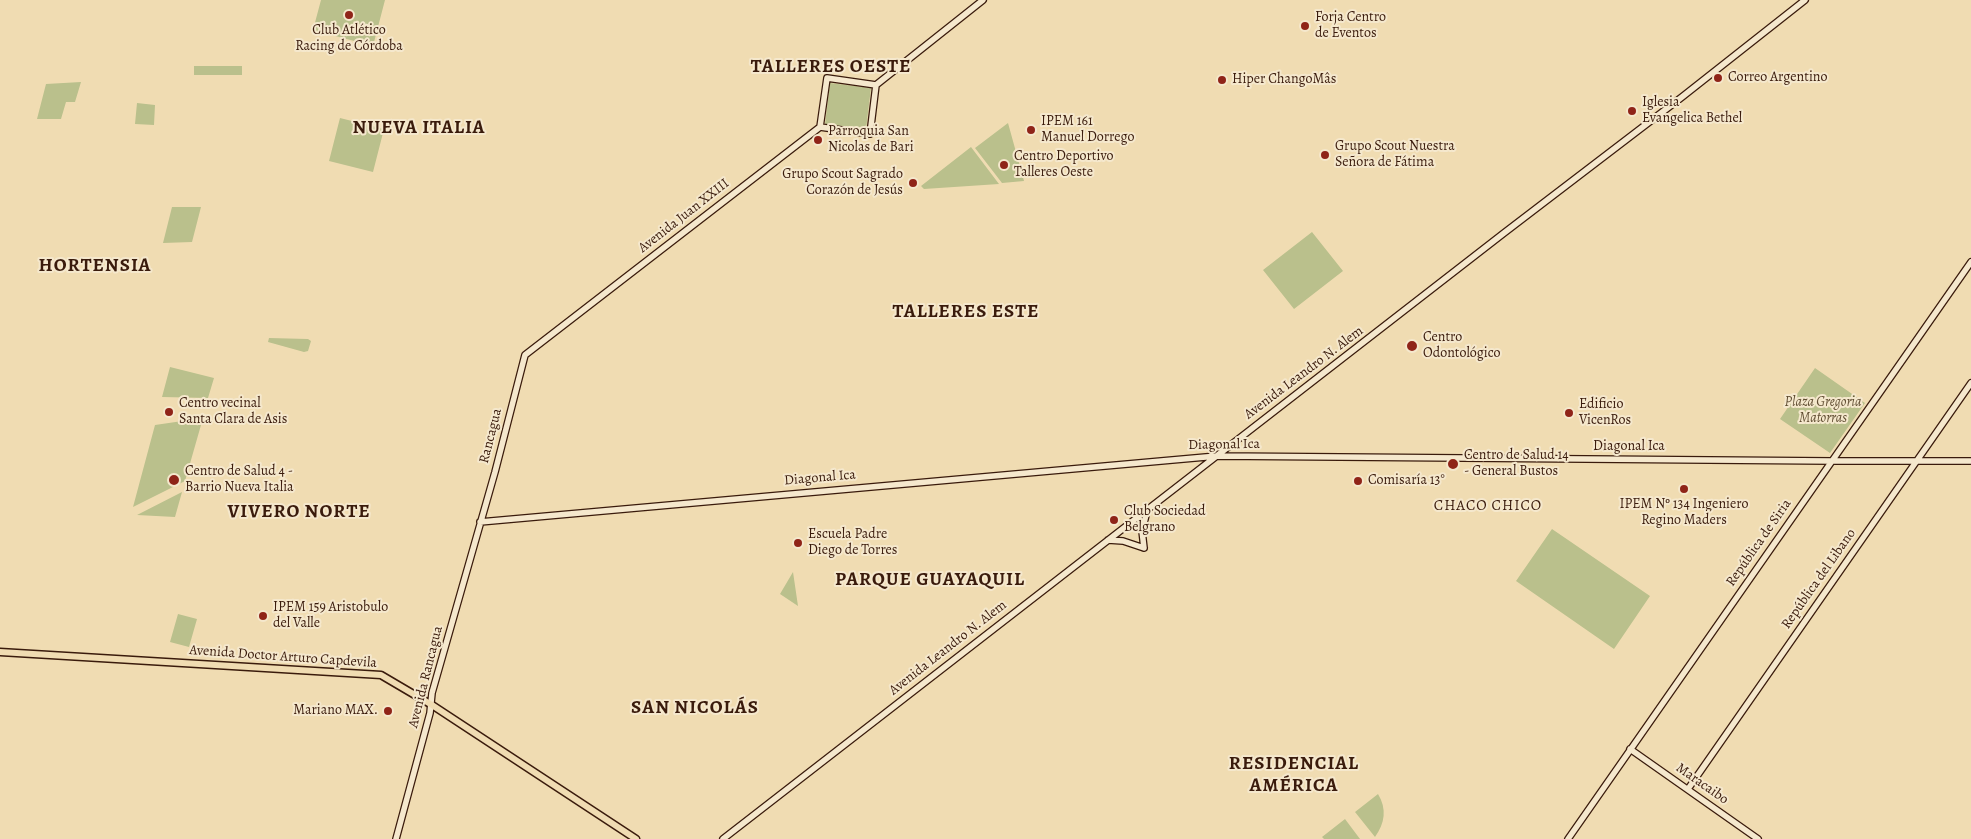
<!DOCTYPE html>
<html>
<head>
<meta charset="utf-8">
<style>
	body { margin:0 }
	canvas { display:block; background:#f0dcb2 }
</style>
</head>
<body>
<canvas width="1971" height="839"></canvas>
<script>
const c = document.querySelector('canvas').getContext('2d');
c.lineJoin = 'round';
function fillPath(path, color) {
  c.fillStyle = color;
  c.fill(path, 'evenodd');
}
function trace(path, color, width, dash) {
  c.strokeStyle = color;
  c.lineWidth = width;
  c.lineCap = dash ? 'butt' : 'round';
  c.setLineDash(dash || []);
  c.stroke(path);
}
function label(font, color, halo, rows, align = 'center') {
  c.font = font + ' Alegreya,serif';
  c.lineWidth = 4;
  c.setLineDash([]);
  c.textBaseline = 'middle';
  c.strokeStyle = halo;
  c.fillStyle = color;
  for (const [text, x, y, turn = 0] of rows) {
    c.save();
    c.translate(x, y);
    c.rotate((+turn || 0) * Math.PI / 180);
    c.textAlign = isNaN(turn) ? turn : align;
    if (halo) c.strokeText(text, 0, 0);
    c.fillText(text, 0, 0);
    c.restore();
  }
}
const green = new Path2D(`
	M 321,0 L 385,0 L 373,46 L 313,30 Z
	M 194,66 L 242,66 L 242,75 L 194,75 Z
	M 81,82 L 75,102 L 66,102 L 61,119 L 37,119 L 46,84 Z
	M 830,83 L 871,88 L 866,129 L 825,124 Z
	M 137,103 L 155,105 L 154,125 L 135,124 Z
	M 340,118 L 384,129 L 373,172 L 329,161 Z
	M 1008,123 L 1024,181 L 1002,183 L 975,148 Z
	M 971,147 L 999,184 L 924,189 L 921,186 Z
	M 172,207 L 201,207 L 192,242 L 163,243 Z
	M 1312,232 L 1343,271 L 1294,309 L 1263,270 Z
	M 269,338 L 308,339 L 311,341 L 308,351 L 304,352 L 268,342 Z
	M 170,367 L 214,378 L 208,398 L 162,397 Z
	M 1815,368 L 1865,403 L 1830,453 L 1780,419 Z
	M 203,418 L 185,481 L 133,507 L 155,425 Z
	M 182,492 L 175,517 L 137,515 Z
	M 1552,529 L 1650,596 L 1614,649 L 1516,581 Z
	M 793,572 L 798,606 L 780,594 Z
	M 178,614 L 197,619 L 189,647 L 170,642 Z
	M 1378,794 C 1387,809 1385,823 1375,837 L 1355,812 Z
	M 1345,819 L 1360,839 L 1324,839 L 1322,837 Z`);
const secondary = new Path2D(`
	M 820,127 L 827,78 L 876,85 L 983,0
	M 480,522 L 1217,456 L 1832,461 L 1971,461
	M 1108,540 L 1123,541 L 1144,548
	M 1144,548 L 1142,531 L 1147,511
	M 1630,749 L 1758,839
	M 1688,789 L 1971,383
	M 396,839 L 430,713 L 432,693 L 495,472 L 525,355 L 820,127 L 870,134 L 876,85
	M 723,839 L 1504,233 L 1682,97 L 1805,0
	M 1568,839 L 1971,262`);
const primary = new Path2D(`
	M 0,652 L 381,675 L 432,705 L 636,839`);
const markers = [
	[349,15,5,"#8f2418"],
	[1305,26,5,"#8f2418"],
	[1718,78,5,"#8f2418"],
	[1222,80,5,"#8f2418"],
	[1632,111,5,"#8f2418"],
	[1031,130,5,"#8f2418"],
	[818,140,5,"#8f2418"],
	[1325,155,5,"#8f2418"],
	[1004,165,5,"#8f2418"],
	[913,183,5,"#8f2418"],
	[1412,346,6,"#8f2418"],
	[169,412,5,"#8f2418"],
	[1569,413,5,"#8f2418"],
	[1453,464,6,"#8f2418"],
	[174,480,6,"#8f2418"],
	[1358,481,5,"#8f2418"],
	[1684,489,5,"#8f2418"],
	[1114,520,5,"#8f2418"],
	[798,543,5,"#8f2418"],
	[263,616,5,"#8f2418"],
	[388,711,5,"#8f2418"]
];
const poiNames = [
	["Forja Centro",1315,18],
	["de Eventos",1315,34],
	["Club Atlético",349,31,"center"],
	["Racing de Córdoba",349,47,"center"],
	["Correo Argentino",1728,78],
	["Hiper ChangoMâs",1232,80],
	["Iglesia",1642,103],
	["Evangelica Bethel",1642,119],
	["IPEM 161",1041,122],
	["Manuel Dorrego",1041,138],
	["Parroquia San",828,132],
	["Nicolas de Bari",828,148],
	["Grupo Scout Nuestra",1335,147],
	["Señora de Fátima",1335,163],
	["Centro Deportivo",1014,157],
	["Talleres Oeste",1014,173],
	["Grupo Scout Sagrado",903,175,"right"],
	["Corazón de Jesús",903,191,"right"],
	["Centro",1423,338],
	["Odontológico",1423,354],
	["Centro vecinal",179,404],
	["Santa Clara de Asis",179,420],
	["Edificio",1579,405],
	["VicenRos",1579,421],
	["Centro de Salud 14",1464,456],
	["- General Bustos",1464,472],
	["Centro de Salud 4 -",185,472],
	["Barrio Nueva Italia",185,488],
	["Comisaría 13°",1368,481],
	["IPEM Nº 134 Ingeniero",1684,505,"center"],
	["Regino Maders",1684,521,"center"],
	["Club Sociedad",1124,512],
	["Belgrano",1124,528],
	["Escuela Padre",808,535],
	["Diego de Torres",808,551],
	["IPEM 159 Aristobulo",273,608],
	["del Valle",273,624],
	["Mariano MAX.",378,711,"right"]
];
const streetNames = [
	["Avenida Juan XXIII",684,216,-38],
	["Avenida Leandro N. Alem",1304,373,-37],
	["Rancagua",491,436,-76],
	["Diagonal Ica",1224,445,-1],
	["Diagonal Ica",1629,447],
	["Diagonal Ica",820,478,-5],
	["República de Siria",1759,543,-55],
	["República del Libano",1819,579,-55],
	["Avenida Leandro N. Alem",948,648,-38],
	["Avenida Doctor Arturo Capdevila",283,657,4],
	["Avenida Rancagua",426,677,-76],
	["Maracaibo",1702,784,35]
];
const parkNames = [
	["Plaza Gregoria",1823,403],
	["Matorras",1823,419]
];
const neighbourhoodNames = [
	["CHACO CHICO",1488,506]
];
const districtNames = [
	["TALLERES OESTE",831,67],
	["NUEVA ITALIA",419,128],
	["HORTENSIA",95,266],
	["TALLERES ESTE",966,312],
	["VIVERO NORTE",299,512],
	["PARQUE GUAYAQUIL",930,580],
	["SAN NICOLÁS",695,708],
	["RESIDENCIAL",1294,764],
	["AMÉRICA",1294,786]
];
fillPath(green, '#bac08c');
trace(secondary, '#3a1b0c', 8);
trace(primary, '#3a1b0c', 9);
trace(secondary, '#f5e8cd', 5.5);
trace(primary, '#f0dcb2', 6);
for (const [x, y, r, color] of markers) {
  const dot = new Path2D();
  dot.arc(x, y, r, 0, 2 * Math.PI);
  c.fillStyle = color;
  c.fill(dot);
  trace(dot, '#f5e8cd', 2);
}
label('14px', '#3a1b0c', '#f5e8cd', poiNames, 'left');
label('14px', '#3a1b0c', '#f5e8cd', streetNames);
label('italic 14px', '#604d32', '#f5e8cd', parkNames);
c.letterSpacing = '1px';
label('15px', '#3a1b0c', '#f5e8cd', neighbourhoodNames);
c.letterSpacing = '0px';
c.letterSpacing = '1px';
label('bold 19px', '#3a1b0c', '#f5e8cd', districtNames);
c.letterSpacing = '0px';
</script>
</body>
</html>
